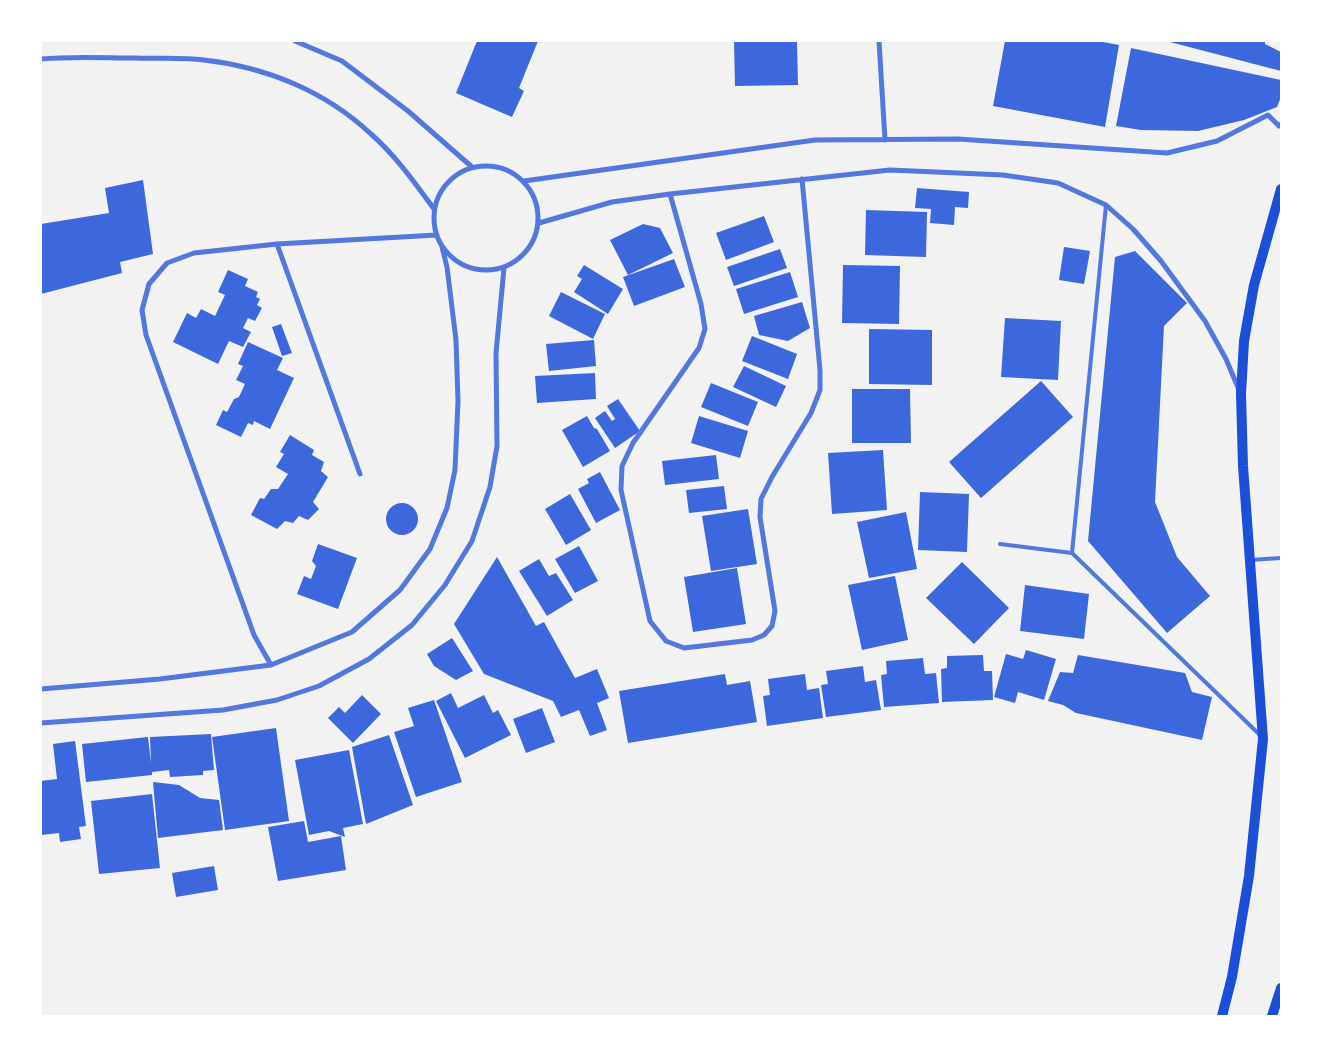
<!DOCTYPE html>
<html>
<head>
<meta charset="utf-8">
<style>
	body { margin:0 }
	#map { position:relative; width:1322px; height:1057px; overflow:hidden; background:#f2f2f2; font-family:Raleway,sans-serif }
	canvas { display:block }
	.frame { position:absolute; inset:0; border:42px solid #fff; pointer-events:none }
</style>
</head>
<body>
<div id="map">
<canvas width="1322" height="1057"></canvas>
<div class="frame"></div>
</div>
<script>
const c = document.querySelector('canvas').getContext('2d');
c.lineJoin = 'round';
function fillPath(path, color) {
  c.fillStyle = color;
  c.fill(path, 'evenodd');
}
function trace(path, color, width, dash) {
  c.strokeStyle = color;
  c.lineWidth = width;
  c.lineCap = dash ? 'butt' : 'round';
  c.setLineDash(dash || []);
  c.stroke(path);
}
const building = new Path2D(`
	M 477,41 L 538,41 L 519,88 L 524,91 L 512,117 L 456,93 Z
	M 734,41 L 797,41 L 798,85 L 735,86 Z
	M 1005,41 L 1098,41 L 1119,45 L 1105,127 L 993,106 Z
	M 1166,41 L 1265,41 L 1265,44 L 1281,52 L 1281,71 Z
	M 1131,48 L 1281,80 L 1281,97 L 1277,107 L 1244,120 L 1198,131 L 1141,130 L 1116,126 Z
	M 143,180 L 153,254 L 120,262 L 122,273 L 41,294 L 41,224 L 109,213 L 105,188 Z
	M 917,188 L 969,192 L 968,208 L 955,207 L 954,225 L 930,223 L 931,209 L 915,208 Z
	M 866,210 L 927,212 L 926,257 L 865,255 Z
	M 764,216 L 774,242 L 726,260 L 716,233 Z
	M 643,224 L 660,228 L 673,253 L 628,275 L 610,240 Z
	M 1064,247 L 1090,251 L 1084,284 L 1059,280 Z
	M 780,249 L 787,268 L 734,286 L 727,267 Z
	M 1135,251 L 1187,303 L 1164,326 L 1155,502 L 1177,557 L 1210,596 L 1167,633 L 1088,541 L 1115,257 Z
	M 674,259 L 685,287 L 634,306 L 623,277 Z
	M 584,265 L 623,289 L 608,314 L 574,292 L 582,279 L 577,276 Z
	M 843,265 L 900,266 L 899,324 L 842,323 Z
	M 228,270 L 248,279 L 245,286 L 258,292 L 256,297 L 260,299 L 257,305 L 262,308 L 255,321 L 248,318 L 243,328 L 251,332 L 243,347 L 229,341 L 218,364 L 173,342 L 187,313 L 196,318 L 201,309 L 215,316 L 225,295 L 218,292 Z
	M 790,272 L 798,297 L 744,314 L 736,289 Z
	M 561,292 L 605,314 L 593,339 L 549,316 Z
	M 802,302 L 810,328 L 788,341 L 759,335 L 754,316 Z
	M 1005,318 L 1061,321 L 1058,380 L 1001,377 Z
	M 281,324 L 292,353 L 282,356 L 272,327 Z
	M 869,329 L 932,330 L 932,385 L 869,384 Z
	M 752,336 L 797,354 L 788,379 L 742,361 Z
	M 594,340 L 596,366 L 549,371 L 546,344 Z
	M 248,342 L 283,358 L 277,370 L 294,378 L 270,429 L 254,421 L 253,425 L 248,423 L 241,437 L 216,425 L 223,410 L 227,412 L 234,399 L 239,397 L 245,384 L 236,380 L 243,366 L 238,364 Z
	M 744,366 L 786,386 L 776,407 L 733,387 Z
	M 595,373 L 596,399 L 537,403 L 535,376 Z
	M 1041,381 L 1073,417 L 981,498 L 949,462 Z
	M 711,383 L 758,402 L 748,426 L 701,407 Z
	M 852,389 L 910,389 L 911,443 L 852,443 Z
	M 618,399 L 640,431 L 615,448 L 595,418 L 605,411 L 612,421 L 615,419 L 607,406 Z
	M 587,416 L 594,428 L 597,429 L 610,451 L 583,467 L 562,430 Z
	M 699,416 L 748,431 L 740,458 L 691,443 Z
	M 290,435 L 314,450 L 312,455 L 324,462 L 321,471 L 328,477 L 313,502 L 319,509 L 308,520 L 299,516 L 293,523 L 285,521 L 277,529 L 251,515 L 260,498 L 264,499 L 271,489 L 278,489 L 288,474 L 276,467 L 284,454 L 280,452 Z
	M 883,450 L 887,510 L 832,514 L 828,453 Z
	M 716,455 L 719,479 L 665,485 L 662,461 Z
	M 600,472 L 620,510 L 596,523 L 578,489 L 589,483 L 587,479 Z
	M 724,486 L 727,509 L 689,513 L 686,490 Z
	M 920,492 L 969,494 L 967,552 L 918,550 Z
	M 570,494 L 591,530 L 566,545 L 545,509 Z
	M386 519a16 16 0 1 1 32 0a16 16 0 1 1-32 0Z
	M 748,509 L 757,564 L 711,571 L 702,516 Z
	M 906,512 L 917,569 L 869,578 L 857,522 Z
	M 318,544 L 357,558 L 338,609 L 297,594 L 304,576 L 311,579 L 316,566 L 312,561 Z
	M 579,546 L 598,581 L 575,593 L 555,559 Z
	M 497,557 L 536,626 L 544,622 L 575,678 L 597,669 L 609,698 L 597,703 L 607,730 L 590,736 L 579,710 L 561,717 L 553,701 L 484,674 L 454,624 Z
	M 539,559 L 549,576 L 556,573 L 573,600 L 547,616 L 519,571 Z
	M 962,562 L 1009,608 L 974,644 L 926,598 Z
	M 737,568 L 746,624 L 693,632 L 684,577 Z
	M 895,576 L 908,640 L 862,650 L 848,585 Z
	M 1025,585 L 1089,594 L 1084,639 L 1020,631 Z
	M 452,638 L 473,671 L 456,680 L 434,666 L 427,654 Z
	M 1026,650 L 1056,659 L 1044,700 L 1018,692 L 1015,703 L 994,697 L 1006,654 L 1023,659 Z
	M 983,655 L 984,671 L 992,671 L 993,700 L 942,702 L 941,669 L 947,668 L 947,656 Z
	M 1078,655 L 1185,673 L 1192,692 L 1212,697 L 1202,740 L 1076,713 L 1063,705 L 1048,701 L 1060,672 L 1073,673 Z
	M 923,658 L 925,674 L 936,673 L 939,703 L 884,707 L 881,675 L 887,674 L 886,661 Z
	M 863,666 L 865,682 L 876,680 L 881,710 L 826,717 L 821,685 L 828,684 L 826,671 Z
	M 725,674 L 727,685 L 750,681 L 757,722 L 628,743 L 619,691 Z
	M 805,674 L 807,690 L 819,688 L 823,718 L 767,726 L 763,696 L 770,695 L 768,679 Z
	M 451,693 L 458,708 L 484,695 L 493,713 L 498,710 L 511,735 L 465,758 L 436,701 Z
	M 362,695 L 381,714 L 353,743 L 328,718 L 339,707 L 345,713 Z
	M 434,700 L 462,782 L 416,797 L 394,732 L 414,726 L 408,708 Z
	M 542,708 L 555,742 L 526,753 L 513,719 Z
	M 276,728 L 289,821 L 225,830 L 212,737 Z
	M 211,734 L 214,770 L 203,771 L 203,775 L 170,777 L 169,770 L 152,772 L 152,775 L 86,782 L 82,744 L 148,737 L 151,763 L 150,737 Z
	M 389,735 L 413,805 L 366,824 L 352,747 Z
	M 75,741 L 86,826 L 79,827 L 81,839 L 60,842 L 59,833 L 41,835 L 41,781 L 57,779 L 53,744 Z
	M 349,750 L 363,824 L 343,828 L 345,837 L 329,831 L 309,835 L 295,760 Z
	M 153,782 L 179,785 L 200,798 L 219,800 L 223,830 L 158,838 Z
	M 152,794 L 160,868 L 99,874 L 91,801 Z
	M 304,821 L 308,842 L 341,836 L 346,870 L 278,881 L 268,827 Z
	M 214,866 L 218,890 L 176,897 L 172,873 Z`);
const service = new Path2D(`
	M 1106,205 L 1072,553 L 1261,736
	M 1000,544 L 1072,553
	M 1250,560 L 1281,558`);
const minor = new Path2D(`
	M 295,41 L 342,61 L 408,111 L 472,167
	M 879,41 L 885,140
	M 41,59 C 73,56 105,58 136,58 C 158,59 182,57 204,60 C 266,67 325,91 371,134 C 396,156 415,183 434,209
	M434 218a52 52 0 1 1 104 0a52 52 0 1 1-104 0Z
	M 524,181 L 815,140 L 958,139 L 1167,153 L 1217,141 L 1268,115 L 1279,126 L 1281,124
	M 670,194 L 701,304 L 705,329 L 699,348 L 633,443 L 622,466 L 621,490 L 650,621 L 666,641 L 684,648 L 752,640 L 764,635 L 772,626 L 775,611 L 760,517 L 761,499 L 772,477 L 811,413 L 820,390 L 820,370 L 802,179
	M 539,223 L 612,202 L 670,194 L 890,170 L 1003,175 L 1058,183 L 1106,205 L 1133,229 L 1161,261 L 1205,321 L 1226,359 L 1239,390
	M 277,244 L 360,474
	M 271,665 L 254,635 L 146,335 L 142,310 L 149,284 L 167,263 L 194,253 L 277,244 L 437,235
	M 41,689 L 160,679 L 271,665 L 352,632 L 400,590 L 430,549 L 447,508 L 455,470 L 458,401 L 456,340 L 447,267 L 442,247
	M 41,723 L 223,710 L 277,700 L 319,686 L 369,659 L 412,625 L 445,585 L 472,541 L 490,487 L 497,446 L 496,353 L 504,268`);
const secondary = new Path2D(`
	M 1222,1016 L 1232,977 L 1249,876 L 1263,739 L 1243,466 L 1241,394 L 1244,341 L 1254,285 L 1281,189
	M 1272,1016 L 1281,988`);
fillPath(building, '#3d67dc');
trace(service, '#5277de', 4);
trace(minor, '#5277de', 5);
trace(secondary, '#1d4ed8', 10);
</script>
</body>
</html>
